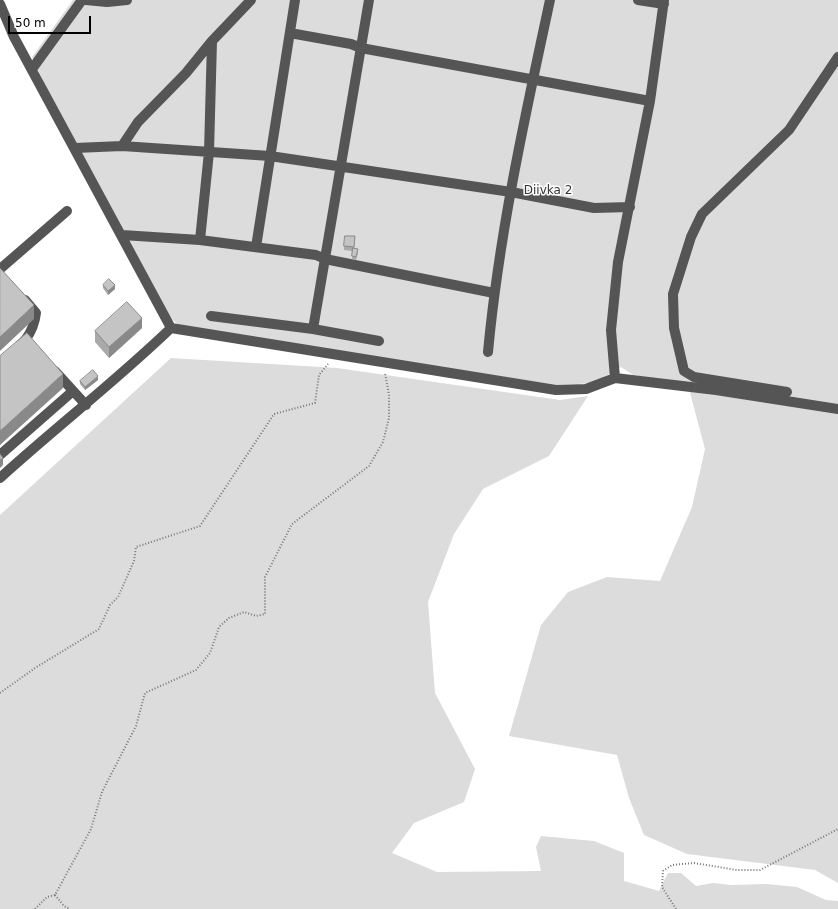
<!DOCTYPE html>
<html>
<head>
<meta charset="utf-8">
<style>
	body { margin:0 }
	#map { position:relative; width:838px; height:909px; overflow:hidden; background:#fff; font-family:"DejaVu Sans",sans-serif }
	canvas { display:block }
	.scale { position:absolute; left:8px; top:16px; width:83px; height:18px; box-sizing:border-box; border:2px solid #000; border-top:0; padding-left:5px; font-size:12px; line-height:14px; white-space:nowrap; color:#000; -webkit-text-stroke:3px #fff; paint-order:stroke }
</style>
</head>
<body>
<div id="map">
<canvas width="838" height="909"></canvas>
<div class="scale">50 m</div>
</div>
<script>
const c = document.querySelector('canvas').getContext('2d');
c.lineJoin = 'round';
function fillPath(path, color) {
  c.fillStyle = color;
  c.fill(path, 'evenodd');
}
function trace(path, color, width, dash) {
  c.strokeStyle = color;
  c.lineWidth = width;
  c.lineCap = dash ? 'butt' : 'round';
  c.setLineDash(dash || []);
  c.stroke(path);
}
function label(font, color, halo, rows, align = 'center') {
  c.font = font + ' "DejaVu Sans",sans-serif';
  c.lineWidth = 3;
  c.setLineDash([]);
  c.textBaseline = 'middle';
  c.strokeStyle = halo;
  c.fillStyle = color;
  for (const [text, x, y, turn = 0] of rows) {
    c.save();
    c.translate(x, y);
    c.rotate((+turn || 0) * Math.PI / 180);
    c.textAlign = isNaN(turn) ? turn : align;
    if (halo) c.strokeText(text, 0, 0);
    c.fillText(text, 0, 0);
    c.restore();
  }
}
const green = new Path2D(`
	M 73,0 L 838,0 L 838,406 L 633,375 L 621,367 L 594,383 L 557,385 L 180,327 L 164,311 L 68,133 L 32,57 Z
	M 171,358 L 337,368 L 560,400 L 588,396 L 549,456 L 483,489 L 454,534 L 428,602 L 435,693 L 475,769 L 464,802 L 414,823 L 392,853 L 437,872 L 541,871 L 536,847 L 541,836 L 594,841 L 624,853 L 624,881 L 659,891 L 668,873 L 681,873 L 696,886 L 713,883 L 731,885 L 766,884 L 797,887 L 826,900 L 838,901 L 838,909 L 0,909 L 0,515 Z
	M 689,389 L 838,412 L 838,883 L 815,870 L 687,854 L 644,835 L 629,798 L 617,755 L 509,736 L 541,625 L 568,592 L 607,577 L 660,581 L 692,507 L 705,449 Z`);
const path = new Path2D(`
	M 0,693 L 35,668 L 99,629 L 110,605 L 118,597 L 134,561 L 136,547 L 200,526 L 274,414 L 315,403 L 319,375 L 328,364
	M 55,895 L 64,906 L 70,909
	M 35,909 L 47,897 L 55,895 L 91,829 L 102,792 L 136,726 L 145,693 L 196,670 L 210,653 L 219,627 L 229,618 L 244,612 L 256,616 L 265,614 L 265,577 L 292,524 L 369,466 L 383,442 L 389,418 L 389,395 L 385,373
	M 676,909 L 662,887 L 663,871 L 672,865 L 694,863 L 737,870 L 760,870 L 838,829`);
const minor = new Path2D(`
	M 86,0 L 107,2 L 127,0
	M 638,0 L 664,4
	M 0,4 L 14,37 L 171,328
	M 290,33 L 351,44 L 361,48 L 650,101
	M 32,69 L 82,0
	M 122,146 L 138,122 L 186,73 L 212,41 L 251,0
	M 75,148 L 122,146 L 270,156 L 511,192 L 594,208 L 630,207
	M 122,235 L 200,240 L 316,255 L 325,259 L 494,293
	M 200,240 L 209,152 L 212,41
	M 256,247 L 295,0
	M 0,269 L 67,211
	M 211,316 L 313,329 L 379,341
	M 171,328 L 556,390 L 586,389 L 615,378 L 716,390 L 838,409
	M 313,329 L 369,0
	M 488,352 C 499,234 525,116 550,0
	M 0,364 C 18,348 33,338 36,313 L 25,300
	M 55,371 L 86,405
	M 615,378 L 611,330 L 618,262 L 650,101 L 664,0
	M 787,392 L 694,377 L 684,371 L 674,328 L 673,294 L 691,237 L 702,214 L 789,130 L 838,57
	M 0,455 L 73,391
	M 0,478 C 56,427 116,381 171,328`);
const wall = new Path2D(`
	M 355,236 L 354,249 L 358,253 L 356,260 L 352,259 L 353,251 L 344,250 L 344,246 Z
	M 103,285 L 115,289 L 108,295 L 103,288 Z
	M 142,328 L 109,358 L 95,342 L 95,331 Z
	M 98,380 L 85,390 L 80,384 L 80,381 Z`);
const shadedWall = new Path2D(`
	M 115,285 L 115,289 L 108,295 L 108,291 Z
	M 34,305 L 34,319 L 0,351 L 0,337 Z
	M 142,318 L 142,328 L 109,358 L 109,347 Z
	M 63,374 L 63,388 L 0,445 L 0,431 Z
	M 98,376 L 98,380 L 85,390 L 85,387 Z
	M 3,458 L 3,465 L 0,468 L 0,460 Z`);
const building = new Path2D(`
	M 345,236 L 355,236 L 354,247 L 344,246 Z
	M 353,248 L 358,249 L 356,257 L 352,256 Z
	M 0,268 L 34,305 L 0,337 Z
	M 109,279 L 115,285 L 108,291 L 103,285 Z
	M 127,302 L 142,318 L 109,347 L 95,331 Z
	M 27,333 L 63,374 L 0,431 L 0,356 Z
	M 93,370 L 98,376 L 85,387 L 80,381 Z
	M 0,454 L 3,458 L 0,460 Z`);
const parkNames = [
	["Diivka 2",548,191]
];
fillPath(green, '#dcdcdc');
trace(path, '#777', 2, [1, 2]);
trace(minor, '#555', 10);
fillPath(wall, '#a9a9a9');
fillPath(shadedWall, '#898989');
fillPath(building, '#c4c4c4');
trace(building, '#898989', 1);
label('12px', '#333', '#fff', parkNames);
</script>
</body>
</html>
